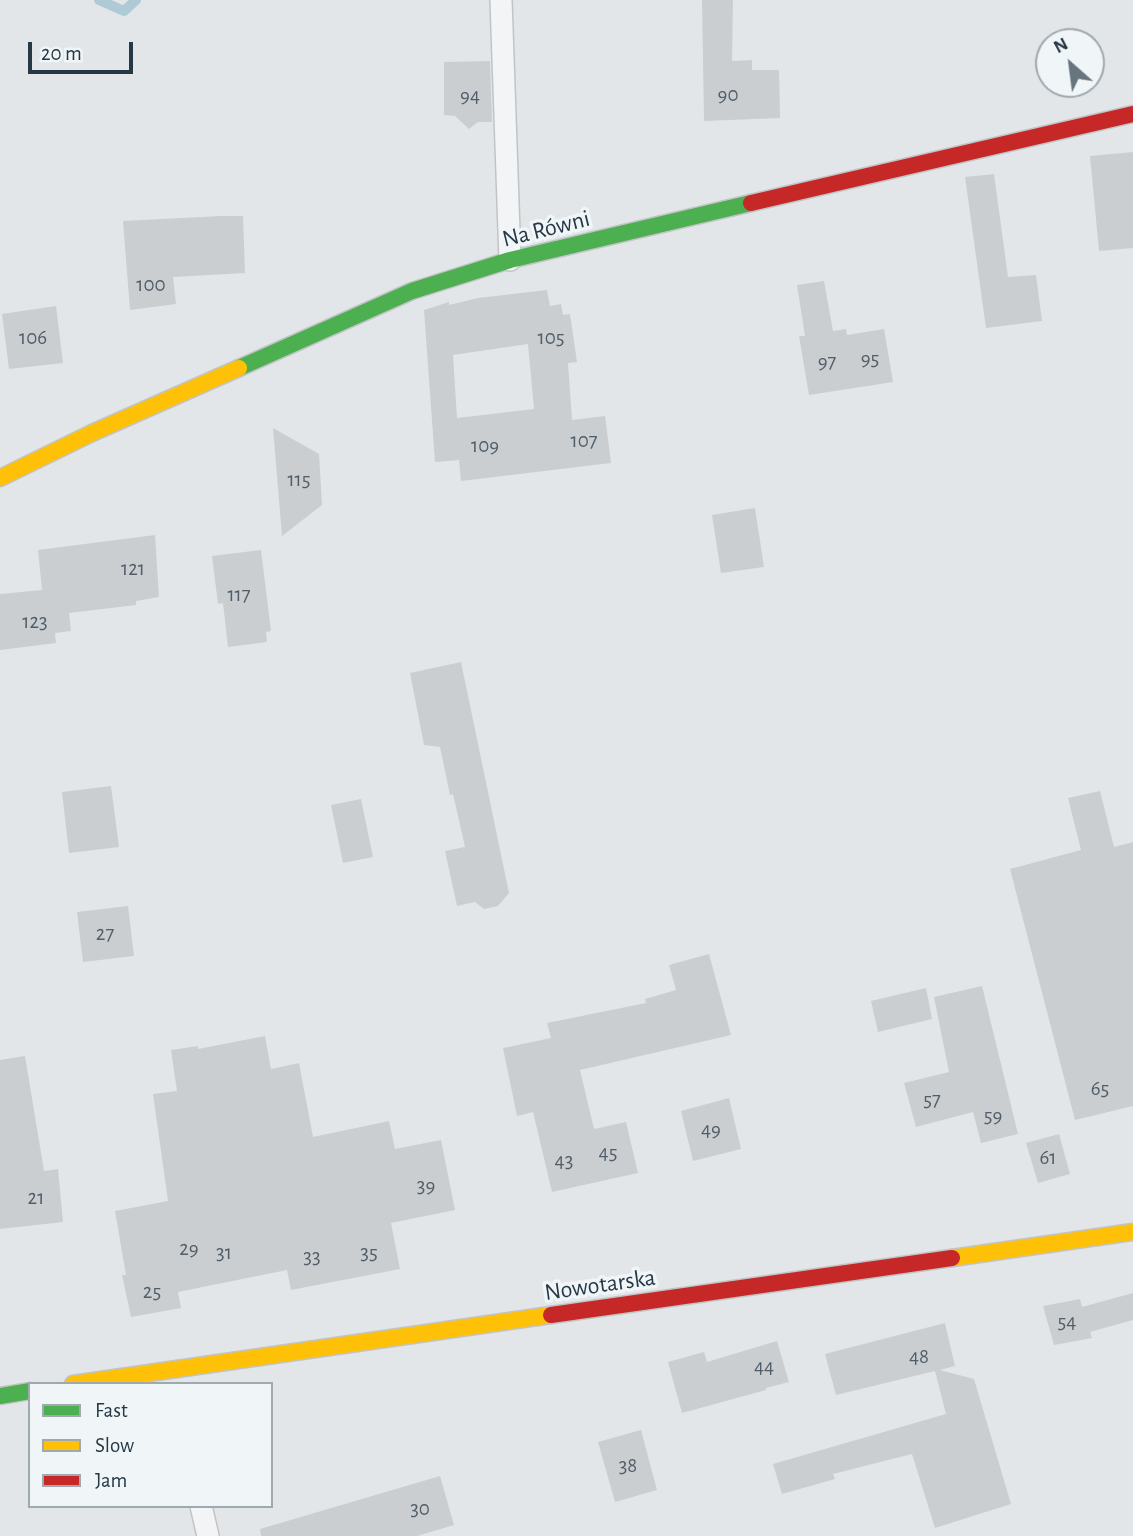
<!DOCTYPE html>
<html>
<head>
<meta charset="utf-8">
<style>
	body { margin:0 }
	#map { position:relative; width:1133px; height:1536px; overflow:hidden; background:#e3e6e8; font-family:"Alegreya Sans",sans-serif }
	canvas { display:block }
	.legend { position:absolute; left:28px; top:1382px; width:245px; height:126px; box-sizing:border-box; background:#f0f5f8; border:2px solid #a0a9b0; margin:0; padding:9px 12px; list-style:none; font-size:21px; color:#273845 }
	.legend li { display:flex; align-items:center; gap:14px; height:35px }
	.legend b { width:35px; border:2px solid #a0a9b0 }
	.north { position:absolute; left:1035px; top:28px; width:70px; height:70px; box-sizing:border-box; background:#f0f5f8; border:2px solid #a0a9b0; border-radius:50%; rotate:332deg; font-size:19px; font-weight:700; line-height:28px; text-align:center; color:#273845 }
	.north::after { content:''; display:block; margin:auto; width:24px; height:32px; background:#69757e; clip-path:polygon(50% 0,100% 100%,50% 72%,0 100%) }
	.scale { position:absolute; left:28px; top:42px; width:105px; height:32px; box-sizing:border-box; border:4px solid #273845; border-top:0; padding-left:9px; font-size:21px; line-height:24px; white-space:nowrap; color:#273845; -webkit-text-stroke:5px #f0f5f8; paint-order:stroke }
</style>
</head>
<body>
<div id="map">
<canvas width="1133" height="1536"></canvas>
<ul class="legend">
<li><b style="height:9px;background:#4caf50"></b>Fast</li>
<li><b style="height:9px;background:#ffc107"></b>Slow</li>
<li><b style="height:9px;background:#c62828"></b>Jam</li>
</ul>
<div class="north">N</div>
<div class="scale">20 m</div>
</div>
<script>
const c = document.querySelector('canvas').getContext('2d');
c.lineJoin = 'round';
function trace(path, color, width, dash) {
  c.strokeStyle = color;
  c.lineWidth = width;
  c.lineCap = dash ? 'butt' : 'round';
  c.setLineDash(dash || []);
  c.stroke(path);
}
function fillPath(path, color) {
  c.fillStyle = color;
  c.fill(path, 'evenodd');
}
function label(font, color, halo, rows, align = 'center') {
  c.font = font + ' "Alegreya Sans",sans-serif';
  c.lineWidth = 7;
  c.setLineDash([]);
  c.textBaseline = 'middle';
  c.strokeStyle = halo;
  c.fillStyle = color;
  for (const [text, x, y, turn = 0] of rows) {
    c.save();
    c.translate(x, y);
    c.rotate((+turn || 0) * Math.PI / 180);
    c.textAlign = isNaN(turn) ? turn : align;
    if (halo) c.strokeText(text, 0, 0);
    c.fillText(text, 0, 0);
    c.restore();
  }
}
const stream = new Path2D(`
	M 99,0 L 124,11 L 136,0`);
const building = new Path2D(`
	M 702,0 L 733,0 L 732,61 L 752,60 L 752,70 L 779,70 L 780,118 L 704,121 Z
	M 490,61 L 492,122 L 478,122 L 469,129 L 455,116 L 444,115 L 444,62 Z
	M 1133,152 L 1133,248 L 1099,251 L 1090,156 Z
	M 994,174 L 1008,277 L 1036,275 L 1042,321 L 986,328 L 965,177 Z
	M 221,216 L 243,216 L 245,273 L 173,277 L 176,304 L 130,310 L 123,221 Z
	M 824,281 L 833,331 L 846,329 L 847,335 L 884,329 L 893,382 L 809,395 L 799,336 L 805,336 L 797,285 Z
	M 547,290 L 550,306 L 561,304 L 563,315 L 570,314 L 577,362 L 568,363 L 572,420 L 605,416 L 611,463 L 461,481 L 459,460 L 435,462 L 424,310 L 449,302 L 449,305 L 478,298 ZM 528,344 L 534,409 L 457,418 L 453,355 Z
	M 56,306 L 63,363 L 9,369 L 2,314 Z
	M 273,428 L 319,454 L 322,505 L 282,536 Z
	M 755,508 L 764,567 L 721,573 L 712,515 Z
	M 155,535 L 159,597 L 136,601 L 136,605 L 69,613 L 71,631 L 55,633 L 56,643 L 0,650 L 0,594 L 42,590 L 38,550 Z
	M 261,550 L 271,631 L 266,632 L 267,642 L 228,647 L 223,603 L 218,604 L 212,556 Z
	M 461,662 L 509,893 L 498,906 L 484,909 L 475,902 L 457,906 L 445,851 L 465,847 L 453,794 L 450,795 L 440,747 L 424,745 L 410,673 Z
	M 111,786 L 119,847 L 69,853 L 62,792 Z
	M 1100,791 L 1114,847 L 1133,842 L 1133,1106 L 1075,1120 L 1010,869 L 1081,850 L 1068,798 Z
	M 361,799 L 373,857 L 343,863 L 331,805 Z
	M 128,906 L 134,956 L 83,962 L 77,912 Z
	M 709,954 L 731,1035 L 580,1070 L 594,1129 L 626,1122 L 638,1173 L 552,1192 L 533,1112 L 517,1116 L 503,1048 L 551,1038 L 547,1023 L 646,1003 L 645,999 L 676,990 L 669,965 Z
	M 982,986 L 1018,1134 L 981,1143 L 973,1112 L 916,1127 L 904,1083 L 949,1072 L 934,997 Z
	M 926,988 L 932,1019 L 878,1032 L 871,1001 Z
	M 265,1036 L 271,1069 L 299,1063 L 313,1137 L 389,1121 L 395,1149 L 441,1140 L 455,1210 L 391,1223 L 400,1269 L 291,1290 L 287,1270 L 178,1292 L 181,1308 L 131,1317 L 122,1275 L 126,1275 L 115,1211 L 168,1201 L 153,1094 L 177,1091 L 171,1050 L 198,1046 L 198,1049 Z
	M 25,1056 L 44,1171 L 58,1169 L 63,1222 L 0,1229 L 0,1060 Z
	M 729,1098 L 741,1149 L 693,1161 L 681,1111 Z
	M 1059,1134 L 1070,1174 L 1038,1183 L 1026,1143 Z
	M 1133,1293 L 1133,1320 L 1090,1332 L 1092,1338 L 1054,1345 L 1043,1306 L 1080,1299 L 1082,1307 Z
	M 945,1323 L 955,1366 L 940,1370 L 974,1379 L 1011,1504 L 935,1528 L 912,1454 L 833,1474 L 835,1479 L 782,1494 L 773,1464 L 946,1414 L 935,1371 L 836,1395 L 825,1354 Z
	M 777,1341 L 789,1382 L 766,1388 L 766,1390 L 682,1413 L 668,1362 L 704,1352 L 707,1362 Z
	M 641,1430 L 657,1490 L 615,1502 L 598,1442 Z
	M 440,1476 L 454,1525 L 417,1536 L 261,1536 L 260,1529 Z`);
const lane = new Path2D(`
	M 501,0 L 510,260
	M 201,1506 L 208,1536`);
const fast = new Path2D(`
	M 239,368 L 412,291 L 510,260 L 751,203
	M 0,1396 L 30,1391`);
const slow = new Path2D(`
	M 0,478 L 92,433 L 239,368
	M 952,1258 L 1133,1232
	M 73,1384 L 551,1315`);
const jam = new Path2D(`
	M 751,203 L 1133,114
	M 551,1315 L 952,1258`);
const numberNames = [
	["90",728,95],
	["94",470,96],
	["100",151,285],
	["106",33,338],
	["105",551,338],
	["95",870,359],
	["97",827,362],
	["107",584,441],
	["109",485,446],
	["115",299,480],
	["121",133,569],
	["117",239,595],
	["123",35,622],
	["27",105,934],
	["65",1100,1089],
	["57",932,1100],
	["59",993,1116],
	["49",711,1130],
	["45",608,1153],
	["61",1048,1158],
	["43",564,1161],
	["39",426,1186],
	["21",36,1198],
	["29",189,1249],
	["31",224,1253],
	["35",369,1253],
	["33",312,1257],
	["25",152,1292],
	["54",1067,1322],
	["48",919,1357],
	["44",764,1367],
	["38",628,1466],
	["30",420,1509]
];
const streetNames = [
	["Na Równi",546,229,-14],
	["Nowotarska",600,1285,-8]
];
trace(stream, '#aecad6', 10);
fillPath(building, '#cbced1');
trace(lane, '#c1c4c6', 24);
trace(fast, '#c1c4c6', 19);
trace(slow, '#c1c4c6', 19);
trace(jam, '#c1c4c6', 19);
trace(lane, '#f3f4f5', 21);
trace(fast, '#4caf50', 16);
trace(slow, '#ffc107', 16);
trace(jam, '#c62828', 16);
label('21px', '#515e69', null, numberNames);
label('24px', '#273845', '#f0f5f8', streetNames);
</script>
</body>
</html>
